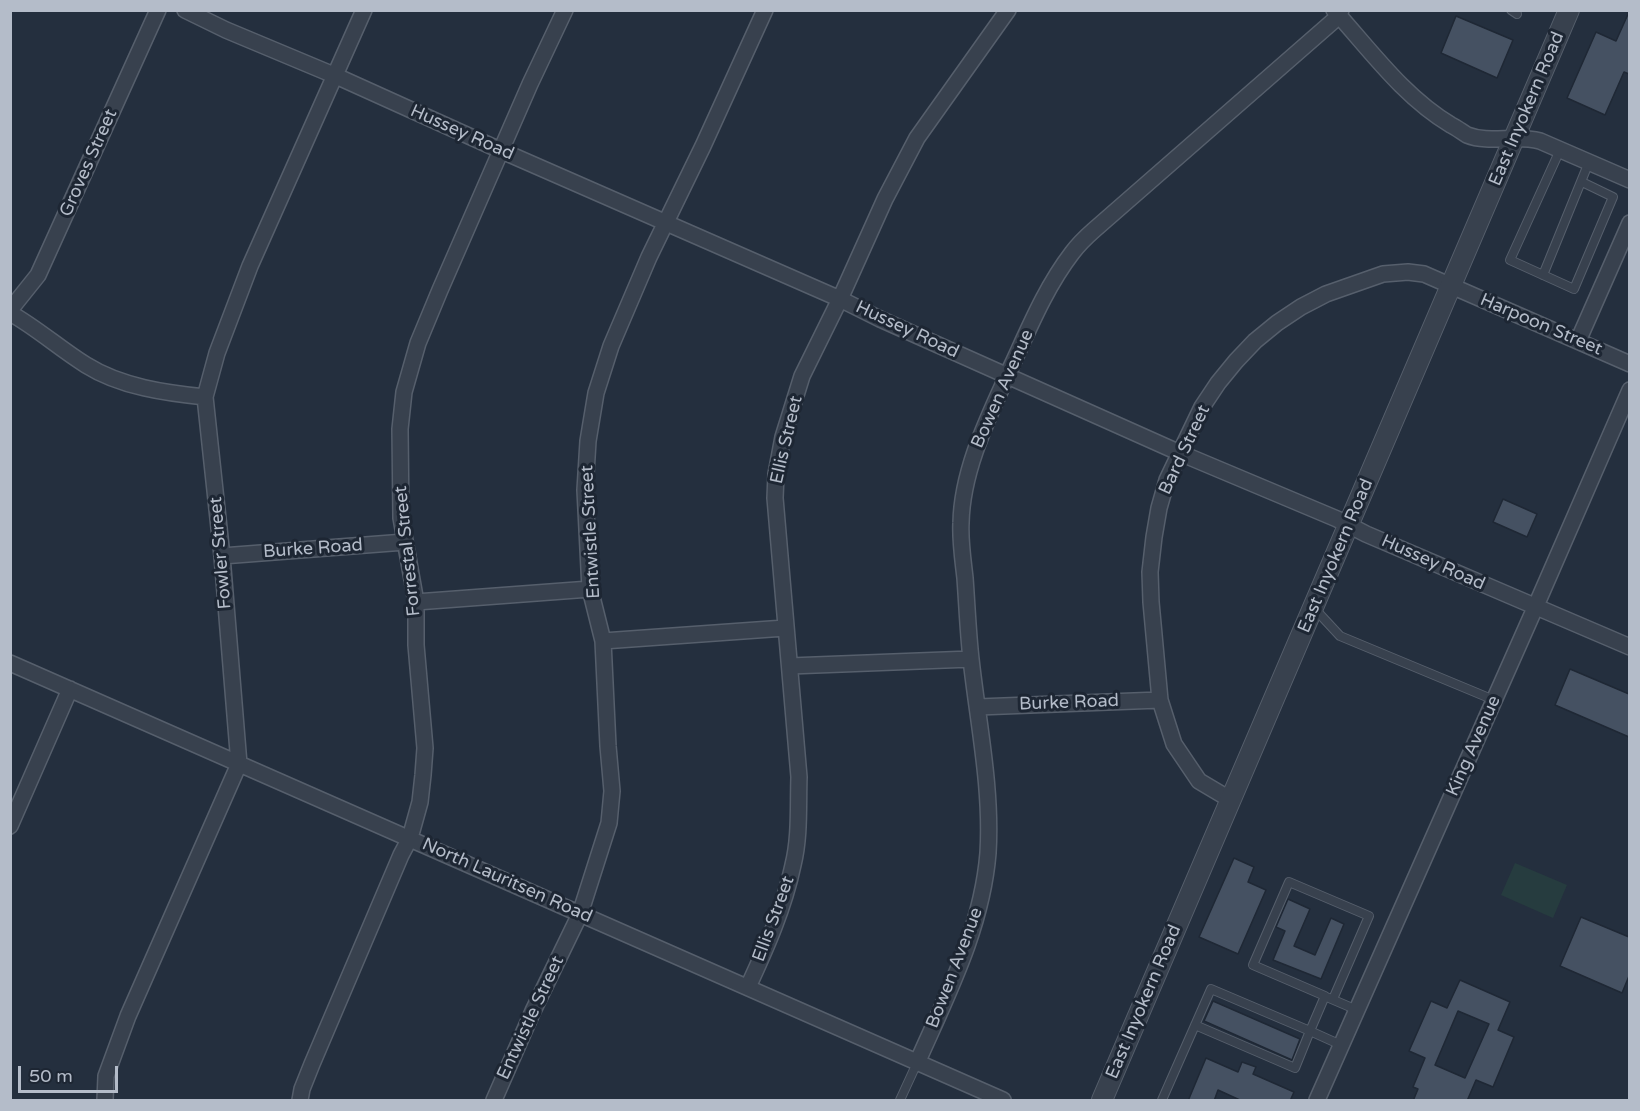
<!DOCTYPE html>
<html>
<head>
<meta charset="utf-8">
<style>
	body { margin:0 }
	#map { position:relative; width:1640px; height:1111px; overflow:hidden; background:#242f3e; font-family:"Varela Round",sans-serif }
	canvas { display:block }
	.frame { position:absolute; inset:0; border:12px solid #b4bcc9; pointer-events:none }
	.scale { position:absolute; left:18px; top:1066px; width:100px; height:27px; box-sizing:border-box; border:3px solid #b4bcc9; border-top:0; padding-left:8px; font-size:18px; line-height:21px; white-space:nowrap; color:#b4bcc9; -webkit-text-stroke:4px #1d2633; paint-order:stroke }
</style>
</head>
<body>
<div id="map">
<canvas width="1640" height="1111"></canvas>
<div class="frame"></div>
<div class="scale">50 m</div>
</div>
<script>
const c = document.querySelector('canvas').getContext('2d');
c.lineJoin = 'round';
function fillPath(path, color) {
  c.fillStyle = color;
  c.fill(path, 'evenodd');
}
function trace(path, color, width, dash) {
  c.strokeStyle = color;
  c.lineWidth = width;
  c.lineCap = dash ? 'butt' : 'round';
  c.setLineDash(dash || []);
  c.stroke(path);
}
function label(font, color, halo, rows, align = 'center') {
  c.font = font + ' "Varela Round",sans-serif';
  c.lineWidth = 6;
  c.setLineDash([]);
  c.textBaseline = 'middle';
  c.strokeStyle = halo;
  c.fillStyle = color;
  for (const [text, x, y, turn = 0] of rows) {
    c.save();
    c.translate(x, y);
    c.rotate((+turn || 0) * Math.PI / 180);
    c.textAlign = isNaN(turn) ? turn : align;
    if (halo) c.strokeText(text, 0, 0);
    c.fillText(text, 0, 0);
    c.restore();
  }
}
const green = new Path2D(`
	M 1515,863 L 1567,885 L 1553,918 L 1501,895 Z`);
const building = new Path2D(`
	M 1629,12 L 1629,74 L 1624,72 L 1605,115 L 1567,98 L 1596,32 L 1616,41 Z
	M 1456,16 L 1513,40 L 1497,78 L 1441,53 Z
	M 1503,499 L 1537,514 L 1527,537 L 1493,522 Z
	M 1570,669 L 1629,694 L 1629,737 L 1555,705 Z
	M 1234,858 L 1254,867 L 1248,882 L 1266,890 L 1238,954 L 1199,937 Z
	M 1288,899 L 1310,909 L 1294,946 L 1315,955 L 1331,918 L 1344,924 L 1321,979 L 1273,960 L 1285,931 L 1276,927 Z
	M 1581,917 L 1629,937 L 1629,976 L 1622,993 L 1560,966 Z
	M 1460,980 L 1510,1002 L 1498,1030 L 1514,1037 L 1493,1087 L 1476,1080 L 1467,1101 L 1413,1101 L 1418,1089 L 1413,1087 L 1425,1058 L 1409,1051 L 1431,1001 L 1447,1008 ZM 1458,1011 L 1489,1024 L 1465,1078 L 1435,1065 Z
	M 1213,1001 L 1300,1039 L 1292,1060 L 1204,1021 Z
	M 1206,1058 L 1238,1072 L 1242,1062 L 1256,1067 L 1253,1074 L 1294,1092 L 1290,1101 L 1242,1101 L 1218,1090 L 1214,1101 L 1188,1101 Z`);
const service = new Path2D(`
	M 1511,10 L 1517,14
	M 1560,150 L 1510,260 L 1574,289 L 1613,197 L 1582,182
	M 1543,275 L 1589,162
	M 1314,608 L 1340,636 L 1494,700
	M 1329,998 L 1357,1010
	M 1195,1025 L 1295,1068 L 1310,1031 L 1341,1045
	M 900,1100 L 917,1063
	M 1162,1100 L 1211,989 L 1310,1031 L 1325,996 L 1253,965 L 1289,882 L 1369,916 L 1333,999`);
const minor = new Path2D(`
	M 185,10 L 226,30 L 336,76 L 502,151 L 840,299 L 880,319 L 1180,453 L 1337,519 L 1366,534 L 1630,647
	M 1334,10 C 1371,51 1404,97 1451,125 C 1457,128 1462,132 1467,135 C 1490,144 1515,134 1540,141 L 1630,180
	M 10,310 L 38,275 L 158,10
	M 10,313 C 37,328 60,349 86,365 C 121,387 166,393 205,397
	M 1578,341 L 1630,223
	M 222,556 L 405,542
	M 416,602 L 590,589
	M 603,641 L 785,628
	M 10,663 L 1003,1100
	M 790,666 L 971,659
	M 978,707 L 1160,700
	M 1231,800 L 1199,781 L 1174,744 L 1160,700 L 1151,602 L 1150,572 L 1154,537 L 1159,508 L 1167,480 L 1202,407 L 1218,383 L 1236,361 L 1255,341 L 1277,323 L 1301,307 L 1326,294 L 1383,274 L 1408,272 L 1424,274 L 1630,364
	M 10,826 L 70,689
	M 748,987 C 766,948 784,908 793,865 C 800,837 798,806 799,777 L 775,498 L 776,474 L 783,437 L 802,376 L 840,299 L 885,199 L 917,138 L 1008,10
	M 917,1063 C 947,995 982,928 988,853 C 992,788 978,723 971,659 C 968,632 967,605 965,578 C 963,560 960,541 961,523 C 962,468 990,414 1012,365 C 1030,326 1046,287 1072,253 C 1078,245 1086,237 1094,230 L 1339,16 L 1341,10
	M 105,1100 L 106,1076 L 128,1016 L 239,764 L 222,556 L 205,397 L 217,353 L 250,266 L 364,10
	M 300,1100 L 302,1089 L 312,1064 L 401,855 L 410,838 L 420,802 L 423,775 L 425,748 L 416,645 L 416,602 L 401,518 L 400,429 L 404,392 L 418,343 L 440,290 L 530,84 L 565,10
	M 494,1100 L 533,1011 L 580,914 L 609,823 L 612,791 L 608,746 L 603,641 L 590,589 L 585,490 L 588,441 L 596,393 L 611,346 L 649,257 L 703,146 L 765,10
	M 1317,1100 L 1535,608 L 1630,390`);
const tertiary = new Path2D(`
	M 1102,1100 L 1569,10`);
const streetNames = [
	["East Inyokern Road",1527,109,-67],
	["Hussey Road",462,133,24],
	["Groves Street",89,163,-66],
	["Harpoon Street",1541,325,23],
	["Hussey Road",907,330,25],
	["Bowen Avenue",1003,389,-66],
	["Ellis Street",787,440,-77],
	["Bard Street",1185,450,-65],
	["Entwistle Street",591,532,-93],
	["Burke Road",313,549,-4],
	["Forrestal Street",408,551,-96],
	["Fowler Street",221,553,-95],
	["East Inyokern Road",1336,556,-67],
	["Hussey Road",1433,563,24],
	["Burke Road",1069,703,-2],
	["King Avenue",1474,746,-66],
	["North Lauritsen Road",507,881,24],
	["Ellis Street",774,919,-70],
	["Bowen Avenue",955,968,-69],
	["East Inyokern Road",1144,1002,-67],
	["Entwistle Street",531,1018,-65]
];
fillPath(green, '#263c3f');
fillPath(building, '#455162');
trace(building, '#1f2835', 1.5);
trace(service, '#565f6c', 10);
trace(minor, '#565f6c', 18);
trace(tertiary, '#565f6c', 22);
trace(service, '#38414e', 8);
trace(minor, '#38414e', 15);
trace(tertiary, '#38414e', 20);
label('18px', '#b4bcc9', '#1d2633', streetNames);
</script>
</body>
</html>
